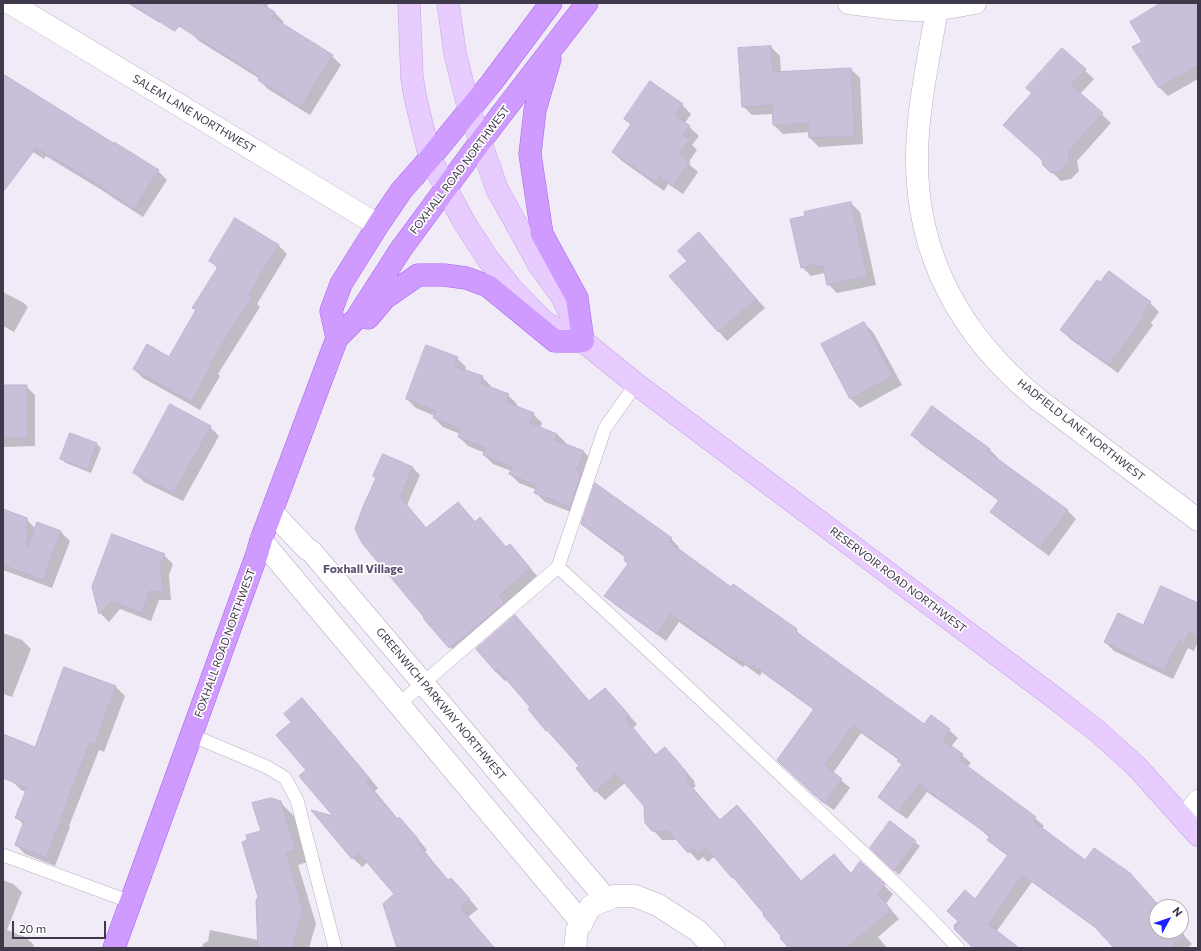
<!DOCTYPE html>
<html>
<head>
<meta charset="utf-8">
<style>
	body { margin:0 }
	#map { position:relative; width:1201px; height:951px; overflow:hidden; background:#f0ebf6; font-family:Commissioner,sans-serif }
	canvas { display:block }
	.frame { position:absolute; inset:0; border:4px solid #40384b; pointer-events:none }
	.north { position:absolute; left:1149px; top:899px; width:40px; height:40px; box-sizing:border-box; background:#fff; border:1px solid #b3afb7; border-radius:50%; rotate:50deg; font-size:11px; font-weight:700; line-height:16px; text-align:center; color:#40384b }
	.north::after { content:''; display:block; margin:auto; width:14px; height:18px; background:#1922ff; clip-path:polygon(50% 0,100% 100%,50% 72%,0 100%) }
	.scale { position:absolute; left:12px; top:921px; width:94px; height:18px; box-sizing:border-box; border:2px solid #40384b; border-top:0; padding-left:5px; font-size:12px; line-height:14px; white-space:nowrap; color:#40384b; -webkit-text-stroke:3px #fff; paint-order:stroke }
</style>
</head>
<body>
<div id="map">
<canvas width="1201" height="951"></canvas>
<div class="frame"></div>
<div class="north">N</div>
<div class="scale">20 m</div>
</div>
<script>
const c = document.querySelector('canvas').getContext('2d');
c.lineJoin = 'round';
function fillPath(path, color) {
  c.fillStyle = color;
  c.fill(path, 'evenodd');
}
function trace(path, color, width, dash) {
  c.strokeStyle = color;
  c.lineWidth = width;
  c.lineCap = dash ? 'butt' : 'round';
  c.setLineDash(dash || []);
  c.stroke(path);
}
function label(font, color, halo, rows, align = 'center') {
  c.font = font + ' Commissioner,sans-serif';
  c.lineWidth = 3.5;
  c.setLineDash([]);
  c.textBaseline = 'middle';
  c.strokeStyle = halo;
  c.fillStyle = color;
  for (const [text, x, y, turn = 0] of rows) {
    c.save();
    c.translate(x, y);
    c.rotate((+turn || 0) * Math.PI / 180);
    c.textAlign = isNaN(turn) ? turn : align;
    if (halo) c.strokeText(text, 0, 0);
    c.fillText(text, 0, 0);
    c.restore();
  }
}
const shadow = new Path2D(`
	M 127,3 L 172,3 L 160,23 Z
	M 211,3 L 269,3 L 266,8 L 275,13 L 284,22 L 282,24 L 332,56 L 341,65 L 310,115 L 268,89 L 259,80 L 260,79 L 199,41 L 190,32 Z
	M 1163,3 L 1198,3 L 1198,79 L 1168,96 L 1159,87 L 1143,42 Z
	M 771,47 L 780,56 L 781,73 L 851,69 L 860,78 L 863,144 L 819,147 L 810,138 L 809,132 L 783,134 L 774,125 L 773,114 L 752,115 L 743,106 Z
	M 1062,49 L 1094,79 L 1080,94 L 1111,123 L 1077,161 L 1079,171 L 1071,179 L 1061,181 L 1044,164 L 1033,94 Z
	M 3,75 L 113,145 L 158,171 L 167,180 L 143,217 L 112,197 L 108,194 L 46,156 L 44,159 L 3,133 Z
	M 650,82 L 682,105 L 691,114 L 685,123 L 699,136 L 692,145 L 697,150 L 688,163 L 698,172 L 683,194 L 668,184 L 664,191 L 622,161 L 613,152 L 632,125 L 625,119 Z
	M 851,203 L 860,212 L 876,285 L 837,293 L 828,284 L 826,275 L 825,273 L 811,276 L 802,267 Z
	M 699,234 L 765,308 L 727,341 L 671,276 L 688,262 Z
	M 278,245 L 287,254 L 257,304 L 260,307 L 218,374 L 220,376 L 200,410 L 143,378 L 134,369 L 169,358 L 218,269 L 211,261 Z
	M 3,292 L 24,303 L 28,307 L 14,332 L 3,326 Z
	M 1150,303 L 1159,312 L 1151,323 L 1153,325 L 1118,373 L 1070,339 L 1062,330 Z
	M 864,323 L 873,332 L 902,385 L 860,408 L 851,399 L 823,345 Z
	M 427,347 L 457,358 L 466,367 L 465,371 L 482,377 L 491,386 L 490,388 L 508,395 L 517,404 L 516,407 L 533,414 L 542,423 L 540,428 L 557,434 L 566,443 L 565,445 L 584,452 L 593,461 L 579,515 L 545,502 L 536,493 L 537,490 L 519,483 L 510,474 L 511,471 L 493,464 L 484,455 L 485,453 L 468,446 L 459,437 L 460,434 L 443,427 L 434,418 L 435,416 L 416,408 L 407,399 Z
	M 3,386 L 26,386 L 35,395 L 35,446 L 3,447 Z
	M 210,427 L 219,436 L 183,501 L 144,482 L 135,473 Z
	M 71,434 L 97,444 L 101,448 L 91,473 L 66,463 L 61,459 Z
	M 913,435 L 989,449 L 998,458 L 997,460 L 1067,510 L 1076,519 L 1049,556 L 1000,520 L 991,512 L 999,501 L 921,444 Z
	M 412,467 L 420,475 L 407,505 L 427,529 L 458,503 L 476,523 L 480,519 L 506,548 L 510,545 L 518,553 L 537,576 L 506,604 L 458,656 L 425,618 L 426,617 L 362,542 Z
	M 3,510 L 26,519 L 35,528 L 61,532 L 70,541 L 52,588 L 3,570 Z
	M 582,523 L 671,539 L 679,547 L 678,549 L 732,588 L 796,630 L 805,639 L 924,725 L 931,716 L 949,730 L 958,738 L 951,747 L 962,755 L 971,763 L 967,767 L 1035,818 L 1044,826 L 1042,829 L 1085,861 L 1159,907 L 1157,907 L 1157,931 L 1180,931 L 1192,944 L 1187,948 L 1116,948 L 1101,932 L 1032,882 L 996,932 L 1012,948 L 974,948 L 953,926 L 958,921 L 948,911 L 975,901 L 1008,856 L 997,848 L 989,840 L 990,838 L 980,829 L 927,792 L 907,819 L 888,805 L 879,797 L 903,765 L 899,760 L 861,733 L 833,773 L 841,780 L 850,788 L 834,810 L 822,802 L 787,769 L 814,710 L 762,672 L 760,676 L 745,665 L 743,667 L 679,622 L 666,641 L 614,604 L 606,596 L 629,564 L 626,558 L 591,532 Z
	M 164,555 L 173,564 L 169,575 L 171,600 L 159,600 L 151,621 L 120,609 L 109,622 L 100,613 L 93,587 Z
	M 1198,605 L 1198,641 L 1194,651 L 1188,648 L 1173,679 L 1114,651 L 1105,642 Z
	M 3,633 L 22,640 L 31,649 L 12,697 L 3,694 Z
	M 477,649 L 589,702 L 613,698 L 637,724 L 633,728 L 656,755 L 665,748 L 674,757 L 695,782 L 694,783 L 696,786 L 693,788 L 720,821 L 737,806 L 746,815 L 802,882 L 834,855 L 852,874 L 861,863 L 893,894 L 886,904 L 899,919 L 878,937 L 887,948 L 791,948 L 766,914 L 715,856 L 708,862 L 703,857 L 698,861 L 677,838 L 675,840 L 662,840 L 653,830 L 645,805 L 625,783 L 605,800 L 596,791 L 580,766 L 547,730 L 529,709 L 531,708 L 507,679 L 505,681 L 496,672 Z
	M 116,687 L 125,696 L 104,752 L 99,750 L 69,826 L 70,827 L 55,866 L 25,854 L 16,845 L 24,825 L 16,817 L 26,792 L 21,790 L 12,781 L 35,748 Z
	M 302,699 L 311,708 L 378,788 L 375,791 L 398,819 L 399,818 L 408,827 L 427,850 L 425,852 L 441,872 L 449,881 L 460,888 L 478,909 L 468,917 L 495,948 L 417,948 L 396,894 L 368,862 L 362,867 L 353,858 L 314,812 L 336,818 L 307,770 L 292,722 Z
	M 280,802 L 294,816 L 308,862 L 298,865 L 316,924 L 309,948 L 202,948 L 203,944 L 208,941 L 210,930 L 258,940 L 262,832 Z
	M 890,823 L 920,846 L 899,875 L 871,848 Z
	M 3,880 L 13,884 L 22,892 L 7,930 L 25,937 L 34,945 L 33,948 L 3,948 Z`);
const building = new Path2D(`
	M 130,3 L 260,3 L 275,12 L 272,17 L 333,55 L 301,107 L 258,80 L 260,77 L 179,26 L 175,31 Z
	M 1161,3 L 1198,3 L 1198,65 L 1159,88 L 1132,47 L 1142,42 L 1130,22 Z
	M 771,46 L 773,72 L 851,68 L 855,136 L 809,138 L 808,123 L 773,125 L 772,105 L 742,107 L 738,48 Z
	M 1062,48 L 1086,69 L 1071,85 L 1103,113 L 1068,151 L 1070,161 L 1062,170 L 1051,173 L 1043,165 L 1042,160 L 1003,125 L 1032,93 L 1026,88 Z
	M 3,74 L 113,143 L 114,142 L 159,170 L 134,209 L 102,188 L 103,187 L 36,148 L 3,192 Z
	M 650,81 L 683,104 L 675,115 L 690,126 L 683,136 L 689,140 L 679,155 L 690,162 L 673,186 L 659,176 L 655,182 L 612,152 L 631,124 L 624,119 Z
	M 851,202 L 867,276 L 827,285 L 823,265 L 817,267 L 816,264 L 801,268 L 790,219 L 805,216 L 804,212 Z
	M 235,218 L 279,245 L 248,295 L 252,297 L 209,365 L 211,367 L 191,401 L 133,369 L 147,344 L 169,357 L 196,310 L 192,308 L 218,267 L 209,261 Z
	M 699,232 L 756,299 L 718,332 L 669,276 L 687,261 L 678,251 Z
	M 1109,271 L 1151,302 L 1142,314 L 1145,315 L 1109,365 L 1060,330 L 1097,280 L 1100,282 Z
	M 864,322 L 893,376 L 850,399 L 821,344 Z
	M 426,345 L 458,357 L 454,366 L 483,376 L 480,383 L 509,394 L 506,402 L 534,413 L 530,423 L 557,434 L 555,440 L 584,451 L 577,470 L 581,473 L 570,507 L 534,493 L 537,486 L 509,474 L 512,467 L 483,455 L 486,448 L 458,437 L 461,429 L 433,418 L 436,411 L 406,399 Z
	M 3,385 L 27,385 L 27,438 L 3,438 Z
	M 170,404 L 211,426 L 174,493 L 133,473 Z
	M 932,406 L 990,449 L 988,452 L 1068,510 L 1040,548 L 990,512 L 999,500 L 911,435 Z
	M 70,433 L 97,443 L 87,470 L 60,459 Z
	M 383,454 L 413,467 L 400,497 L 426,528 L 458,502 L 475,522 L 480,517 L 506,547 L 510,544 L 530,568 L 499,596 L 504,603 L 465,636 L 465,635 L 449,648 L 423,618 L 424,617 L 362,543 L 355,529 L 363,507 L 376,478 L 373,476 Z
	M 595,483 L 672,538 L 669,542 L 709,571 L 731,587 L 733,584 L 797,629 L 796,632 L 924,724 L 931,715 L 950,729 L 943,740 L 963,754 L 959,760 L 1036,817 L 1033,821 L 1085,860 L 1094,848 L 1130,873 L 1160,907 L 1157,907 L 1157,931 L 1181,931 L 1184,935 L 1169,948 L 1114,948 L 1094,926 L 1023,875 L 988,924 L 1019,948 L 973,948 L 954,929 L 959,922 L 947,911 L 965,890 L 975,899 L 1008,855 L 987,840 L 990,836 L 919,784 L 898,812 L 878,797 L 902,764 L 897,761 L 899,759 L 853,725 L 824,765 L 842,779 L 825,803 L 813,794 L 777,760 L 814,709 L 753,665 L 751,668 L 736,657 L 734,659 L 671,614 L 657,634 L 604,596 L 628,564 L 624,560 L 626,556 L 581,524 L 583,517 L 586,513 L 585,513 Z
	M 3,509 L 27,518 L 27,549 L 37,522 L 61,531 L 43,580 L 3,565 Z
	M 112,534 L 165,554 L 160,566 L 163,591 L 150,591 L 142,613 L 111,601 L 99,614 L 92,587 Z
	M 1161,586 L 1198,603 L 1198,637 L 1189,632 L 1184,643 L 1179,640 L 1164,671 L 1104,642 L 1118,613 L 1143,625 Z
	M 515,615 L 589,701 L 605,688 L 629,715 L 625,718 L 655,755 L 665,747 L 687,773 L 686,773 L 688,776 L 685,779 L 720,820 L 737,805 L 801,881 L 834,854 L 851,874 L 860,861 L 885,884 L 878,894 L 891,910 L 846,948 L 789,948 L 780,938 L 781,936 L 763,915 L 764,914 L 733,877 L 732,878 L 706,847 L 698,854 L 694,848 L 688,853 L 668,830 L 666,831 L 652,831 L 645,823 L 644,806 L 618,775 L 617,776 L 615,774 L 595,792 L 576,768 L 579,766 L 547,730 L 546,731 L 528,709 L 530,707 L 498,670 L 496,672 L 476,649 Z
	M 64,667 L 116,686 L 95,744 L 90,742 L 61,817 L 62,817 L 46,858 L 15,845 L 24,821 L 15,818 L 27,788 L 3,778 L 3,734 L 35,747 Z
	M 302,698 L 370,779 L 366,782 L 397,819 L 399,817 L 419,840 L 417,842 L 432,861 L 448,880 L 451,878 L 470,899 L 460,907 L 494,948 L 397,948 L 383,904 L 394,894 L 359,853 L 352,859 L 311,810 L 333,816 L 299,776 L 306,770 L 276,735 L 291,722 L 284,714 Z
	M 271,798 L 281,801 L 295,849 L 286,852 L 303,910 L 292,948 L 258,948 L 256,901 L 258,897 L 242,842 L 247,840 L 246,835 L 261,831 L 252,803 Z
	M 890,821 L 916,841 L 894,871 L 870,848 Z`);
const lane = new Path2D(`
	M 558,567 C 641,643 723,720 805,798 C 857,847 910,895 958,948
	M 399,704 L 558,567 L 605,428 L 636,384
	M 191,735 L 267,767 L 285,778 L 297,800 L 335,948
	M 3,855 L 131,902`);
const street = new Path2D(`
	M 10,3 L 378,225
	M 849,3 C 878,7 908,12 938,9 C 950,8 963,5 975,3
	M 937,9 C 929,57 918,105 917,153 C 915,256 962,338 1040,401 L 1198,520
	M 272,512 L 307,549 L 311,551 L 607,900
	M 261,540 L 582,923
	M 1184,819 L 1198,801
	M 575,948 L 577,930 L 591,906 L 615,896 L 635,896 L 658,905 L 698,931 L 714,948`);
const secondary = new Path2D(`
	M 409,3 L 412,78 L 415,96 L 430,158 L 464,222 L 488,259 L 512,289 L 545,323 L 583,341 L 636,384 L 1056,699 L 1097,731 L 1136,766 L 1198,835
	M 448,3 L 455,53 L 469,109 L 497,189 L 539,265 L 561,295 L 580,334`);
const primary = new Path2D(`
	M 368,318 L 385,298 L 418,275 L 444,275 L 466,278 L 488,286 L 555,341 L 583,341 L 577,298 L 542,234 L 530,154 L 535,110 L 550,59
	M 337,338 L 331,311 L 341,284 L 378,225 L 401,191 L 430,158 L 492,82 L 551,3
	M 114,948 L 257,554 L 261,540 L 337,338 L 356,319 L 401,249 L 480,142 L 587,3`);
const streetNames = [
	["SALEM LANE NORTHWEST",194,114,31],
	["FOXHALL ROAD NORTHWEST",460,170,-53],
	["HADFIELD LANE NORTHWEST",1081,430,38],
	["RESERVOIR ROAD NORTHWEST",898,580,37],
	["FOXHALL ROAD NORTHWEST",225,643,-70],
	["GREENWICH PARKWAY NORTHWEST",441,704,50]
];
const neighbourhoodNames = [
	["Foxhall Village",363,569]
];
fillPath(shadow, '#0003');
fillPath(building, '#cabfd8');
trace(building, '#c0b2d4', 1);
trace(lane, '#b9afc5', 14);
trace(street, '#b9afc5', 23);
trace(secondary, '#c5a1e4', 23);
trace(primary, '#a865ea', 23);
trace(lane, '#fff', 13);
trace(street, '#fff', 22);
trace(secondary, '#e9ccff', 22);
trace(primary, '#cf9bff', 22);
label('11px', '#40384b', '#fff', streetNames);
label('bold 12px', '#5b4e6e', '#fff', neighbourhoodNames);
</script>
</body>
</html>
